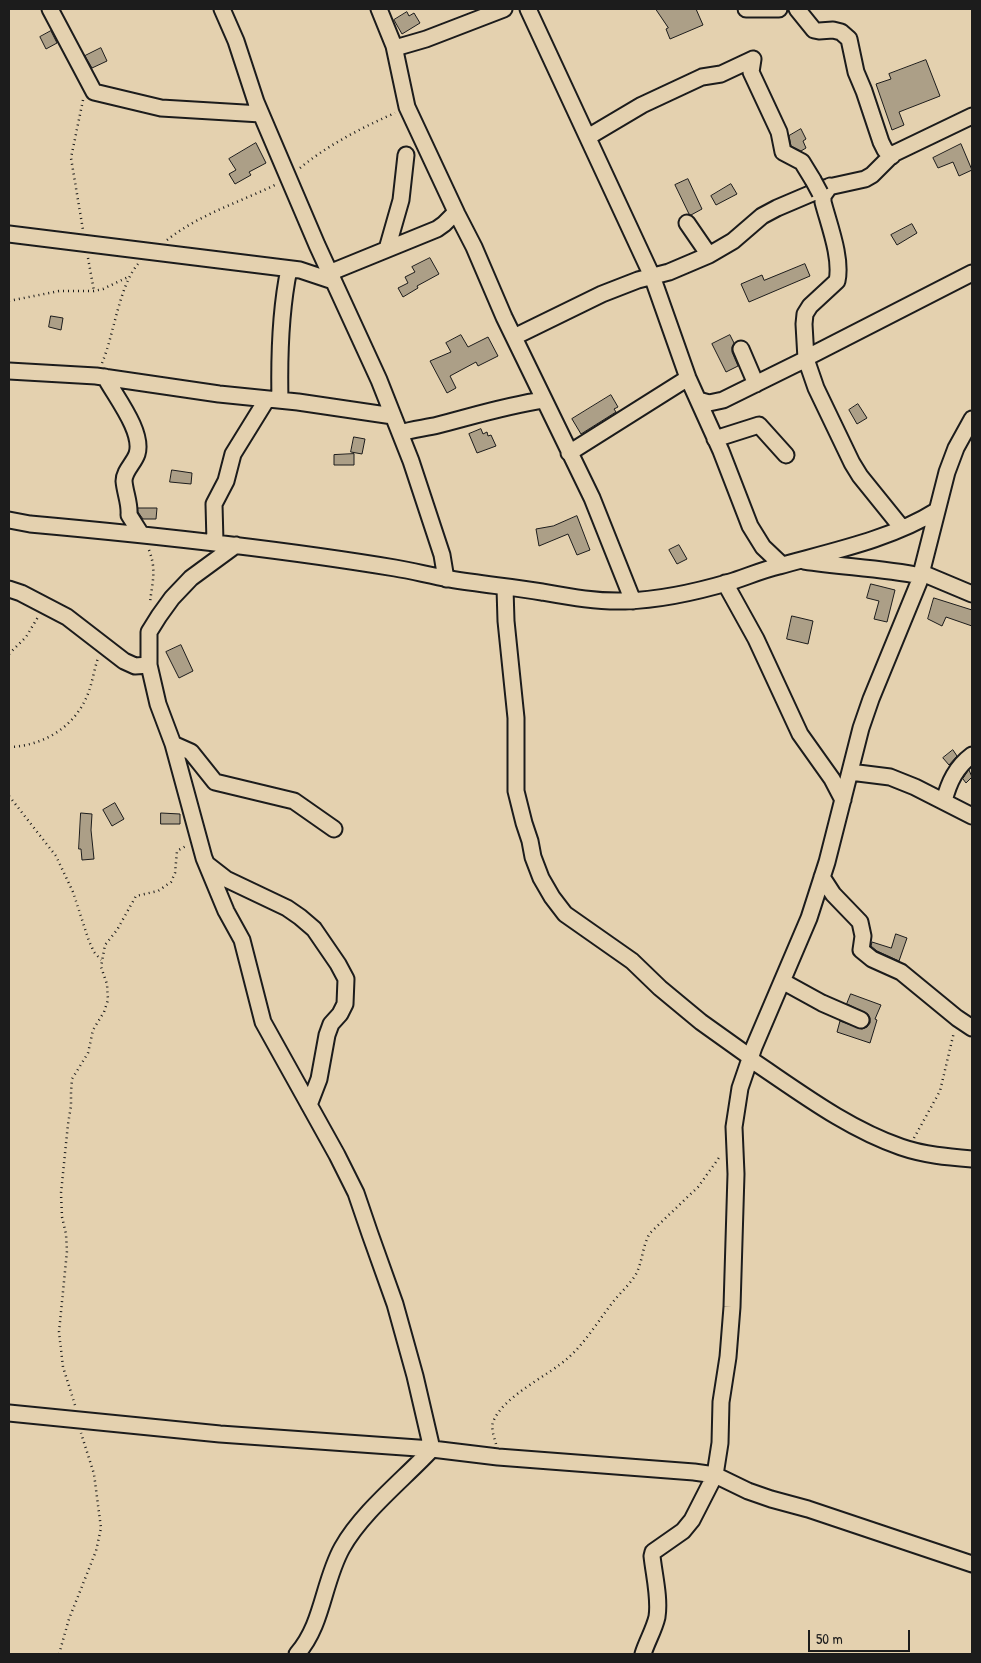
<!DOCTYPE html>
<html>
<head>
<meta charset="utf-8">
<style>
	body { margin:0 }
	#map { position:relative; width:981px; height:1663px; overflow:hidden; background:#e4d1af; font-family:"Patrick Hand",sans-serif }
	canvas { display:block }
	.frame { position:absolute; inset:0; border:10px solid #1c1c1c; pointer-events:none }
	.scale { position:absolute; left:808px; top:1630px; width:102px; height:22px; box-sizing:border-box; border:2px solid #1c1c1c; border-top:0; padding-left:6px; font-size:15px; line-height:18px; white-space:nowrap; color:#1c1c1c; -webkit-text-stroke:4px #e4d1af; paint-order:stroke }
</style>
</head>
<body>
<div id="map">
<canvas width="981" height="1663"></canvas>
<div class="frame"></div>
<div class="scale">50 m</div>
</div>
<script>
const c = document.querySelector('canvas').getContext('2d');
c.lineJoin = 'round';
function fillPath(path, color) {
  c.fillStyle = color;
  c.fill(path, 'evenodd');
}
function trace(path, color, width, dash) {
  c.strokeStyle = color;
  c.lineWidth = width;
  c.lineCap = dash ? 'butt' : 'round';
  c.setLineDash(dash || []);
  c.stroke(path);
}
const building = new Path2D(`
	M 656,9 L 696,9 L 703,25 L 670,39 L 666,29 L 668,28 Z
	M 407,12 L 409,16 L 414,13 L 420,23 L 402,34 L 394,20 Z
	M 51,31 L 57,43 L 46,49 L 40,37 Z
	M 101,48 L 107,61 L 92,68 L 85,56 Z
	M 926,60 L 940,96 L 899,112 L 904,125 L 892,130 L 876,84 L 891,79 L 889,74 Z
	M 801,129 L 806,139 L 803,141 L 806,148 L 801,151 L 791,146 L 789,136 Z
	M 256,143 L 266,163 L 249,172 L 251,175 L 235,184 L 229,174 L 236,170 L 229,159 Z
	M 961,144 L 972,170 L 959,176 L 953,162 L 938,168 L 933,158 Z
	M 688,179 L 702,209 L 691,215 L 689,214 L 675,185 Z
	M 731,184 L 737,194 L 716,205 L 711,196 Z
	M 912,224 L 917,233 L 897,245 L 891,235 Z
	M 430,258 L 439,274 L 417,286 L 418,288 L 403,297 L 398,288 L 408,283 L 405,277 L 415,272 L 412,267 Z
	M 805,264 L 810,276 L 749,302 L 741,284 L 762,275 L 764,280 Z
	M 51,316 L 63,318 L 61,330 L 49,327 Z
	M 461,335 L 468,347 L 488,337 L 498,356 L 478,366 L 476,362 L 450,376 L 456,388 L 447,393 L 430,361 L 451,352 L 446,343 Z
	M 730,335 L 734,343 L 732,347 L 732,352 L 738,366 L 726,372 L 712,344 Z
	M 611,395 L 618,407 L 614,409 L 616,412 L 581,434 L 572,419 Z
	M 858,404 L 867,418 L 857,424 L 849,410 Z
	M 481,429 L 483,434 L 487,432 L 488,436 L 491,435 L 496,446 L 477,453 L 469,434 Z
	M 354,437 L 365,439 L 362,454 L 351,452 Z
	M 354,454 L 354,465 L 334,465 L 334,455 Z
	M 172,470 L 192,473 L 191,484 L 170,482 Z
	M 138,508 L 157,508 L 156,519 L 143,519 L 138,512 Z
	M 577,516 L 590,550 L 577,555 L 568,534 L 539,546 L 536,529 L 553,526 Z
	M 679,545 L 687,559 L 677,564 L 669,550 Z
	M 871,584 L 895,590 L 887,622 L 874,619 L 879,601 L 867,598 Z
	M 934,598 L 972,610 L 972,626 L 946,617 L 942,626 L 928,619 Z
	M 792,616 L 813,621 L 808,644 L 787,639 Z
	M 181,645 L 193,671 L 179,678 L 166,652 Z
	M 953,750 L 957,756 L 949,765 L 943,758 Z
	M 969,770 L 972,777 L 966,783 L 963,779 Z
	M 115,803 L 124,819 L 112,826 L 103,810 Z
	M 81,813 L 92,814 L 91,830 L 94,859 L 82,860 L 81,849 L 79,849 Z
	M 161,813 L 180,814 L 180,824 L 161,824 Z
	M 896,934 L 907,938 L 899,961 L 877,951 L 871,946 L 872,942 L 891,948 Z
	M 851,994 L 881,1005 L 875,1019 L 877,1020 L 870,1043 L 837,1032 L 840,1021 L 862,1029 L 867,1027 L 870,1023 L 870,1018 L 868,1014 L 847,1004 Z`);
const path = new Path2D(`
	M 83,100 L 71,158 L 83,230
	M 300,168 C 328,145 361,128 395,113
	M 167,240 C 200,214 240,202 277,184
	M 88,258 L 94,291
	M 9,301 L 59,291 L 94,291 L 103,289 L 128,277
	M 102,363 C 114,335 119,286 138,264
	M 149,550 C 157,571 152,582 150,603
	M 9,654 L 26,637 L 38,617
	M 9,747 C 46,746 79,724 90,688 C 93,678 95,667 98,658
	M 9,796 L 56,856 L 73,892 L 89,941 L 94,952 L 101,960
	M 914,1138 L 940,1091 L 954,1032
	M 75,1405 L 63,1367 L 59,1332 L 67,1251 L 66,1234 L 62,1217 L 61,1193 L 68,1124 L 71,1106 L 71,1092 L 72,1079 L 88,1053 L 93,1030 L 104,1012 L 108,1000 L 107,984 L 101,967 L 105,945 L 117,930 L 136,896 L 158,891 L 171,882 L 175,873 L 177,851 L 186,846
	M 496,1444 C 494,1437 491,1429 493,1422 C 503,1396 548,1376 568,1358 C 586,1342 598,1321 613,1302 C 620,1293 629,1285 635,1276 C 643,1262 642,1246 650,1233 L 698,1187 L 721,1155
	M 59,1654 L 69,1619 L 96,1551 L 101,1528 L 94,1474 L 81,1433`);
const minor = new Path2D(`
	M 50,9 L 94,92 L 161,108 L 261,114
	M 222,9 L 236,41 L 256,102 L 317,245 L 379,380 L 411,461 L 442,555 L 446,579
	M 379,9 L 394,46 L 407,107 L 457,214 L 474,247 L 504,317 L 592,498 L 633,601
	M 528,9 L 652,276 L 688,378 L 721,451 L 750,526 L 763,547 L 782,565
	M 746,9 L 779,9
	M 797,9 L 814,30 L 819,31 L 833,30 L 841,32 L 849,39 L 856,72 L 864,91 L 881,142 L 885,150 L 892,156
	M 395,48 L 426,39 L 504,9
	M 753,59 L 751,72 L 779,132 L 783,152 L 802,162 L 813,180
	M 588,137 L 642,105 L 702,77 L 721,74 L 753,59
	M 830,186 L 823,196 L 823,202 C 829,225 842,258 837,281 L 810,306 L 805,314 L 804,324 L 806,359 L 816,388 L 852,463 L 860,476 L 902,528
	M 687,223 L 709,255
	M 9,234 L 300,270 L 333,281
	M 387,249 L 401,200 L 406,155
	M 329,273 L 437,229 L 444,224 L 456,212
	M 514,337 L 602,294 L 638,280 L 669,272 L 709,255 L 733,241 L 762,216 L 777,208 L 824,188 L 865,179 L 872,175 L 889,158 L 895,153 L 972,116
	M 741,349 L 756,384
	M 806,358 L 972,273
	M 9,371 L 96,376 L 219,394 L 298,402 L 393,416
	M 105,377 C 115,396 144,432 137,454 C 134,463 124,471 124,481 C 125,493 130,503 129,515 L 141,534
	M 280,400 C 279,356 280,312 289,269
	M 698,400 L 709,403 L 723,400 L 806,359
	M 400,433 C 413,429 426,428 438,425 C 473,416 508,405 544,400
	M 715,439 L 759,425 L 786,455
	M 569,453 L 688,378
	M 9,520 L 30,524 C 152,535 274,548 395,568 C 414,571 431,576 450,579 C 480,584 511,587 542,592 C 570,597 597,602 625,601 C 661,600 696,592 730,582 C 746,577 762,570 779,566 C 829,552 892,539 936,511
	M 215,542 L 214,504 L 226,481 L 233,454 L 267,399
	M 236,545 L 191,578 L 172,598 L 159,616 L 149,632 L 149,665 L 158,704 L 173,744 L 204,858 L 226,911 L 242,940 L 263,1022 L 337,1155 L 356,1193 L 370,1234 L 395,1304 L 415,1376 L 432,1449 C 404,1479 362,1512 342,1548 C 323,1582 323,1625 297,1654
	M 804,561 C 843,567 882,568 921,576
	M 922,573 L 972,594
	M 725,583 L 756,639 L 800,734 L 832,779 L 843,800
	M 505,588 L 506,621 L 516,718 L 516,791 L 524,823 L 530,841 L 533,857 L 541,878 L 552,897 L 565,914 L 632,961 L 660,988 L 701,1022 L 750,1057
	M 9,589 L 21,593 L 67,617 L 124,661 L 135,666 L 149,665
	M 173,744 L 191,752 L 215,782 L 294,801 L 334,829
	M 850,772 L 890,777 L 915,787 L 972,816
	M 944,801 C 949,782 956,767 972,755
	M 208,865 L 226,879 L 287,908 L 300,917 L 314,929 L 338,964 L 346,979 L 345,1004 L 340,1014 L 331,1024 L 327,1035 L 319,1079 L 309,1105
	M 822,877 L 833,894 L 860,922 L 863,936 L 861,950 L 872,959 L 901,972 L 957,1018 L 972,1028
	M 782,981 L 822,1003 L 861,1020
	M 750,1059 C 798,1091 846,1128 901,1147 C 924,1155 948,1157 972,1159
	M 9,1413 L 220,1434 L 432,1449 L 498,1457 L 694,1472 L 715,1475 L 748,1491 L 771,1499 L 808,1509 L 972,1564
	M 643,1654 C 647,1641 654,1630 657,1617 C 660,1598 654,1575 652,1556 L 653,1552 L 683,1531 L 692,1520 L 715,1475 L 720,1443 L 721,1402 L 728,1357 L 732,1307 L 736,1174 L 734,1127 L 740,1088 L 754,1047 L 809,918 L 827,862 L 861,728 L 871,699 L 919,582 L 947,472 L 956,448 L 972,419`);
const minorBridge = new Path2D(`
	M 813,180 L 820,193`);
fillPath(building, '#ac9f87');
trace(building, '#1c1c1c', 1);
trace(minor, '#1c1c1c', 19);
trace(path, '#1c1c1c', 2.5, [1, 4]);
trace(minor, '#e4d1af', 15);
trace(minorBridge, '#1c1c1c', 19, []);
trace(minorBridge, '#e4d1af', 15);
</script>
</body>
</html>
